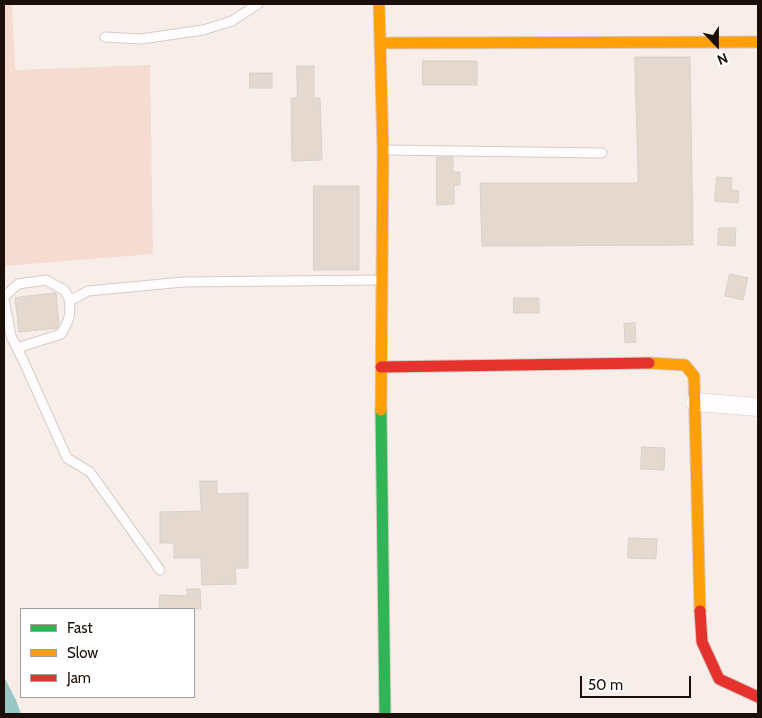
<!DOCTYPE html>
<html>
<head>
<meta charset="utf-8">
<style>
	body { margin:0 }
	#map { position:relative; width:762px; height:718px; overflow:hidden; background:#f7eeea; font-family:Cabin,sans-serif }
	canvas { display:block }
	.frame { position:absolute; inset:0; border:5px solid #1c0f0a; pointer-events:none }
	.legend { position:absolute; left:20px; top:608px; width:175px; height:90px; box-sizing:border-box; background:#fff; border:1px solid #a49f9d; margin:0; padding:6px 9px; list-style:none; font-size:15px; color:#1c0f0a }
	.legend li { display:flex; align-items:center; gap:10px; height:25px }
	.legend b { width:25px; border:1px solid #a49f9d }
	.north { position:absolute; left:692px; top:20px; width:50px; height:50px; -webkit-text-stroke:4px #fff; paint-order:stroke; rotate:158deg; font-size:14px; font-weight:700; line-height:20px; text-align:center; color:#1c0f0a }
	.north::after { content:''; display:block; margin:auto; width:18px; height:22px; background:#1c0f0a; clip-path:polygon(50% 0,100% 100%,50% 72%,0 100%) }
	.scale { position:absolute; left:580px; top:676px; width:111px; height:22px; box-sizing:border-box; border:2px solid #1c0f0a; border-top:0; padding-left:6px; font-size:15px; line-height:18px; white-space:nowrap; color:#1c0f0a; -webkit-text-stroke:4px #fff; paint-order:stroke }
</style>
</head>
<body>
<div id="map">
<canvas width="762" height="718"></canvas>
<div class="frame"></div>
<ul class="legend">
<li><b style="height:6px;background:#30b455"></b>Fast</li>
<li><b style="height:6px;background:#ff9f0a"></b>Slow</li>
<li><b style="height:6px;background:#e5322d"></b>Jam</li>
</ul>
<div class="north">N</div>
<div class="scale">50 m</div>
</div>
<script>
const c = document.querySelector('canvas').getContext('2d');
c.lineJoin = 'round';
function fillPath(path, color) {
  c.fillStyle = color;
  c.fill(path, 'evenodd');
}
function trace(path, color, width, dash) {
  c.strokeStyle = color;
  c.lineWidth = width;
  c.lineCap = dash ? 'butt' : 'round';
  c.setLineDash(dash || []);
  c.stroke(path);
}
const green = new Path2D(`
	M 4,4 L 12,4 L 15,70 L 150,65 L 153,254 L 4,266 Z`);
const water = new Path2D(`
	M 4,677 L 16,700 L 21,714 L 4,714 Z`);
const building = new Path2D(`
	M 635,57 L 690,57 L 693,245 L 482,246 L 480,183 L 638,183 Z
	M 423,61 L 477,61 L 477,85 L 423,85 Z
	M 297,66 L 314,66 L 314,98 L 320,98 L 322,160 L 292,161 L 291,98 L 297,98 Z
	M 250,73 L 272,73 L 272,88 L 250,88 Z
	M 437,157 L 453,157 L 453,172 L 460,172 L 460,185 L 454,185 L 454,204 L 437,205 Z
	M 717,177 L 732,178 L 731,190 L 739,191 L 738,203 L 715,201 Z
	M 314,186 L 359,186 L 359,270 L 314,270 Z
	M 719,228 L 736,228 L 735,246 L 718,245 Z
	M 730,274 L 748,278 L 743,300 L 725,296 Z
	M 56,293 L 59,324 L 58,328 L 19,332 L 15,298 Z
	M 514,298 L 539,298 L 539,313 L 514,313 Z
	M 635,323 L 636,342 L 625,343 L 624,324 Z
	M 642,447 L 665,448 L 664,470 L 641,469 Z
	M 200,481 L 217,481 L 217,494 L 248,493 L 248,568 L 235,568 L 236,584 L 202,585 L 201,558 L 174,558 L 174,543 L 160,543 L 160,512 L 201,511 Z
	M 629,538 L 657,539 L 656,559 L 628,558 Z
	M 187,589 L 200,589 L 201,609 L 159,609 L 160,595 L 187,596 Z`);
const lane = new Path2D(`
	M 105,37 L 141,39 L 203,30 L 232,21 L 258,4
	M 385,150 L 602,153
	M 4,297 L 18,284 L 46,280 L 64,290 L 69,298 L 73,299 L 88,291 L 183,282 L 381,280
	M 4,299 L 11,336 L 23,360 L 67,458 L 90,472 L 160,570
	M 17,348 L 61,334 C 70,319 71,315 69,298`);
const street = new Path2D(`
	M 695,402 L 758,407`);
const fast = new Path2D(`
	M 381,410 L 385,714`);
const slow = new Path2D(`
	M 379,4 L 383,150 L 381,410
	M 380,43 L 758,42
	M 649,363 L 685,365 L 694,376 L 700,611`);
const jam = new Path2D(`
	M 381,367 L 649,363
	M 700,611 L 702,642 L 719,679 L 758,697`);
fillPath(green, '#f6dbd1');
fillPath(water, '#98c7c6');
fillPath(building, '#e5d9cf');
trace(building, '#d9d0c9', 1);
trace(lane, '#d7cbc6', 11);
trace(street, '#d7cbc6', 19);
trace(fast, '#d7cbc6', 13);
trace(slow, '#d7cbc6', 13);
trace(jam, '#d7cbc6', 13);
trace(lane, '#fefcfc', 9);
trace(street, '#fefcfc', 18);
trace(fast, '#30b455', 11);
trace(slow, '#ff9f0a', 11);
trace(jam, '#e5322d', 11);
</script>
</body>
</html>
